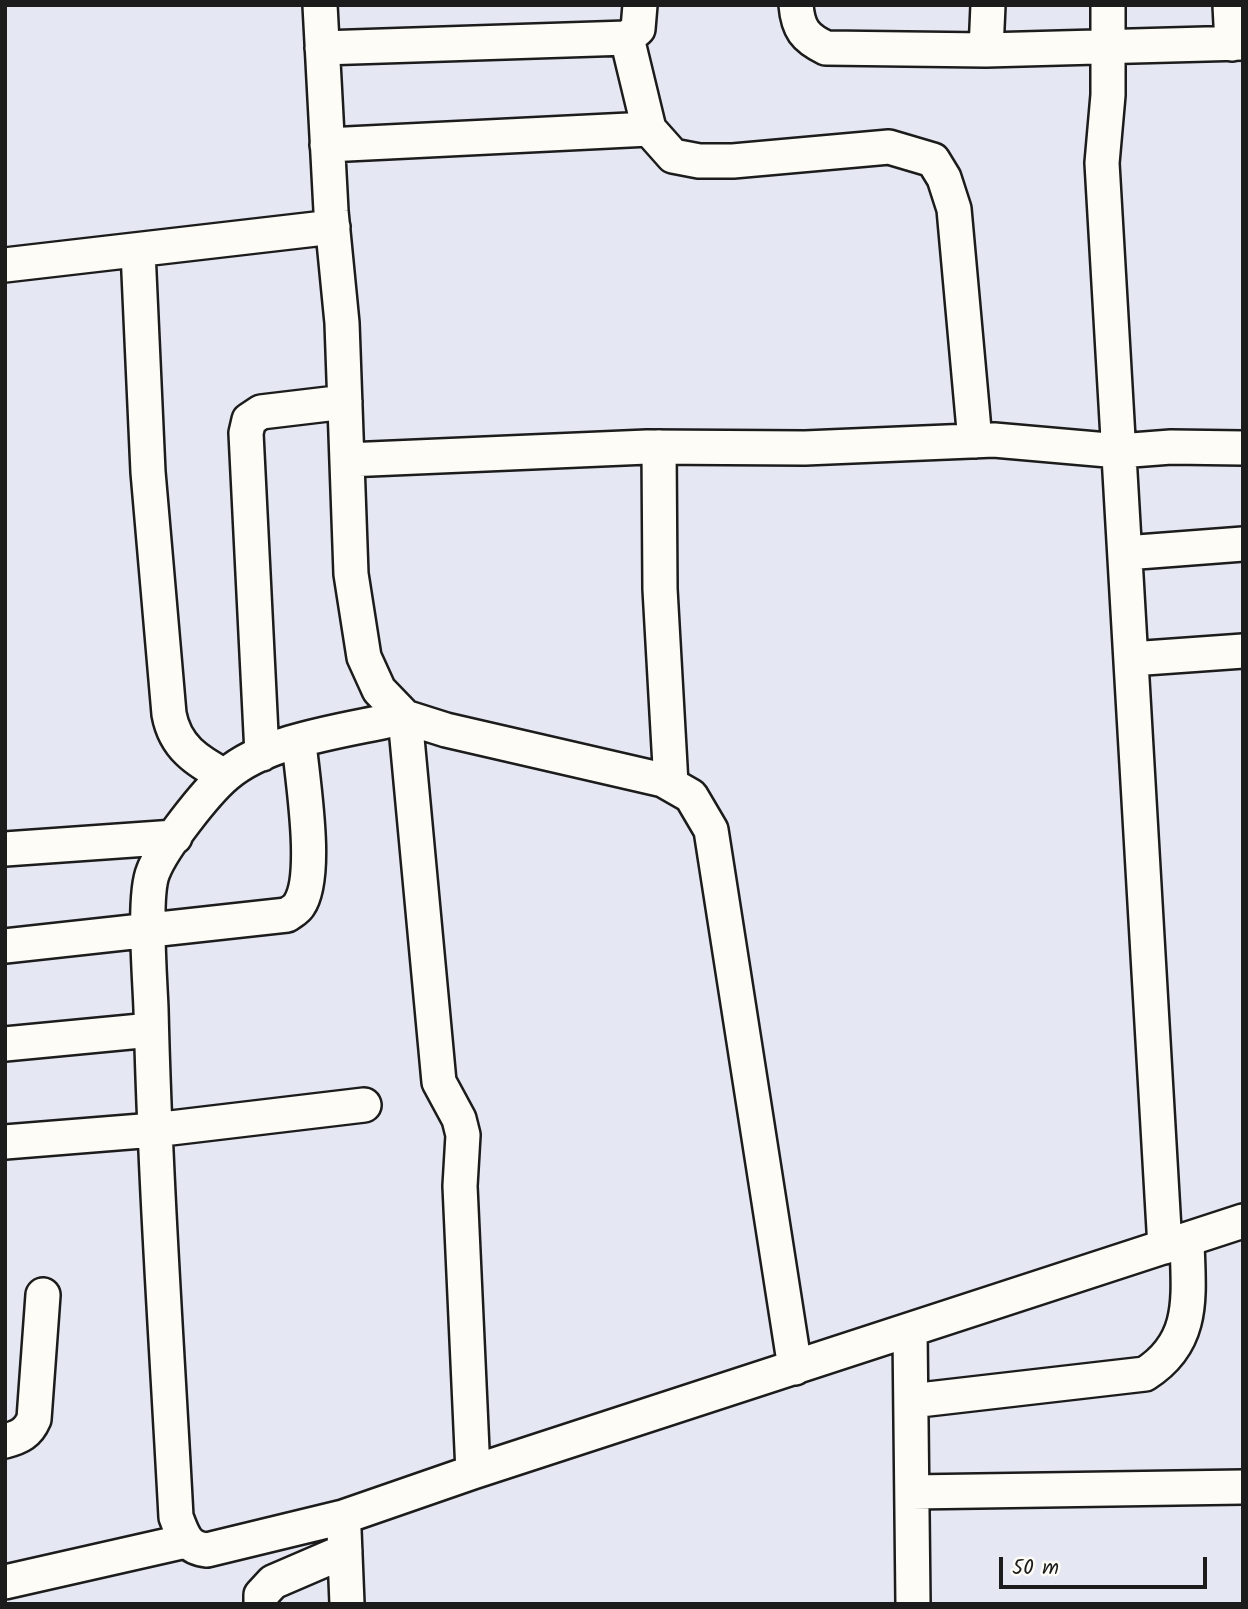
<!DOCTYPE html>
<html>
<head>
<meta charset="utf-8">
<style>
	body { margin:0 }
	#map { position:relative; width:1248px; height:1609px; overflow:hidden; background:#e5e8f3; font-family:Kalam,sans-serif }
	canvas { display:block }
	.frame { position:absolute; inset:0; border:7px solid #1c1c1c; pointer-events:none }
	.scale { position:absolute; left:999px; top:1557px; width:208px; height:32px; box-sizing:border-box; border:4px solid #1c1c1c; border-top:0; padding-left:9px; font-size:21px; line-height:24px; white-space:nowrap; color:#1c1c1c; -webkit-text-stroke:5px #fdfcf7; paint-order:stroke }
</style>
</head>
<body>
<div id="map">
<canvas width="1248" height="1609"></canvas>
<div class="frame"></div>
<div class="scale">50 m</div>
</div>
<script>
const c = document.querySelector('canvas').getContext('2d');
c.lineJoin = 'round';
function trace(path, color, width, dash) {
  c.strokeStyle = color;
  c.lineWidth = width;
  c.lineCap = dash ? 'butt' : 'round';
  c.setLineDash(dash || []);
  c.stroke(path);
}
const street = new Path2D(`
	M 320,5 L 331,211 L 342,323 L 351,574 L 364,657 L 379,690 L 405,717 L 446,730 L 663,780 L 691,796 L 711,830 L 795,1368
	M 796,5 C 798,29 805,38 826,48 L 986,50 L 1243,43
	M 1108,5 L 1108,95 L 1102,163 L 1165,1247
	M 1230,5 L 1232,44
	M 627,38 L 649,129 L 673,156 L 699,161 L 733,161 L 889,147 L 933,160 L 944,178 L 954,209 L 975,441
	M 322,48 L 627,38 L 638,29 L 640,5
	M 986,50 L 988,5
	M 327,145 L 649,129
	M 138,251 L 148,472 L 169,714 C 175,747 197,761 225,776
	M 5,265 L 333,227
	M 659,447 L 660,589 L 671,784
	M 347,460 L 647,447 L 805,448 L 994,440 L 1119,451 L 1171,447 L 1243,448
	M 1125,553 L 1243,544
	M 1131,659 L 1243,651
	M 262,754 L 246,433 L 249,420 L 261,412 L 345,402
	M 5,849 L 175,837
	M 5,946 L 287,915 C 291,912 297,909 299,905 C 319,876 302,778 299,742
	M 5,1044 L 151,1030
	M 5,1142 L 154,1130 L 364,1105
	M 910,1331 L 913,1604
	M 911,1401 L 1145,1374 C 1197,1341 1188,1293 1187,1240
	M 5,1441 C 20,1437 28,1433 34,1419 L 43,1295
	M 473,1472 L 460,1186 L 463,1135 L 459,1119 L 439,1082 L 405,717 C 351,730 269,738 226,775 C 206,792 162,848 153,872 C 143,896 150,980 151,1009 C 155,1179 167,1348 176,1517 C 183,1535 186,1548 207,1550 L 343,1517 L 473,1472 L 1243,1221
	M 912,1492 L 1243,1487
	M 344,1530 L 347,1604
	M 5,1582 L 186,1541
	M 261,1604 L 261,1595 L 273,1582 L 345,1551`);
trace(street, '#1c1c1c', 38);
trace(street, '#fdfcf7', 33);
</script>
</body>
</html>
